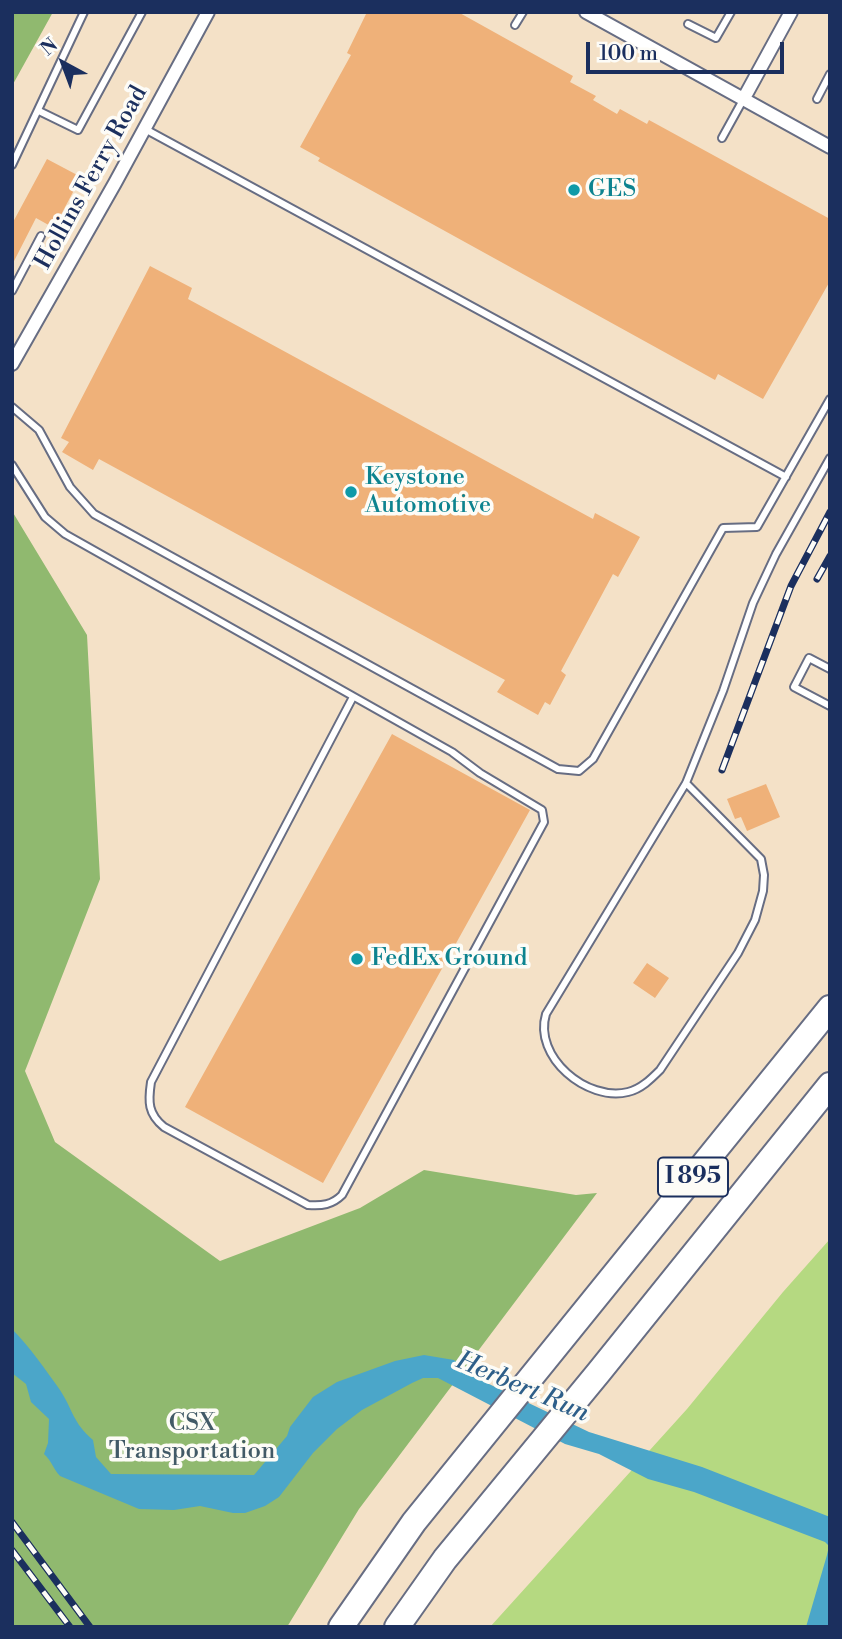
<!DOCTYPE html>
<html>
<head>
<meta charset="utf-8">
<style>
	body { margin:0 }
	#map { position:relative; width:842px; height:1639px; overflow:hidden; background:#f4e1c7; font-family:"Libre Bodoni",serif }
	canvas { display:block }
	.frame { position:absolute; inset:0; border:14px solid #1b2f5e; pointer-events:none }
	.north { position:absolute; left:28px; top:28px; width:70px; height:70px; -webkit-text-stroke:5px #fdfcf7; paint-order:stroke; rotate:319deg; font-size:19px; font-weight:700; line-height:28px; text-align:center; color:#1b2f5e }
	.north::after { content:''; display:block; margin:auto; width:24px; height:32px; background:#1b2f5e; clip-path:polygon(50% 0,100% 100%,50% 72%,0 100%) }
	.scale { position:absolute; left:586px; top:42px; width:198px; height:32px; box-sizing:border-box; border:4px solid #1b2f5e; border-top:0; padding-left:9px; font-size:21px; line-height:24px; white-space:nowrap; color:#1b2f5e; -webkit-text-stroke:5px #fdfcf7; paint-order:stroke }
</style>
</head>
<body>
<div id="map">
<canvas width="842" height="1639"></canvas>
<div class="frame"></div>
<div class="north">N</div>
<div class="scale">100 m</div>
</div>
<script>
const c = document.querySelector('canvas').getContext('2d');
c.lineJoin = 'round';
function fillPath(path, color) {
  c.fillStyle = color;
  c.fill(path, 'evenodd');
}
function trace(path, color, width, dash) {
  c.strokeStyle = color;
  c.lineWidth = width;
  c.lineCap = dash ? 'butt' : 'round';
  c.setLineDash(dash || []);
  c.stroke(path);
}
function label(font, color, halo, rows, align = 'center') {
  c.font = font + ' "Libre Bodoni",serif';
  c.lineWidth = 7;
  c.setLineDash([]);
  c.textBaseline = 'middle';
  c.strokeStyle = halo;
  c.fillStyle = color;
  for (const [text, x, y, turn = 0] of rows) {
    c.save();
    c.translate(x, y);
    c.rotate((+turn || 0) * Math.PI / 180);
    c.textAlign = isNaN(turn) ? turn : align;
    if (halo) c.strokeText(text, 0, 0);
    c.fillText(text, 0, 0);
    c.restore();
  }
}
const green = new Path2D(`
	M 830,1239 L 830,1627 L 490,1627 L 687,1409 L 783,1292 Z`);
const forest = new Path2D(`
	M 12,12 L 53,12 L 12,86 Z
	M 12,511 L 87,635 L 100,879 L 25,1071 L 55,1142 L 220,1261 L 360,1208 L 424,1170 L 576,1195 L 597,1193 L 359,1509 L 287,1627 L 12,1627 Z`);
const water = new Path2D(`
	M 12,1329 C 30,1347 45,1369 60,1390 C 73,1410 73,1423 93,1440 L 96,1457 L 111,1474 L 254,1475 L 287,1436 L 290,1427 L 313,1397 L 337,1382 L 395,1361 L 424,1355 L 454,1360 L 471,1374 L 489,1384 L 589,1432 L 702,1467 L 830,1517 L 830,1627 L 806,1627 L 827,1555 L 829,1546 L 825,1542 L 694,1492 L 648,1479 L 599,1454 L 565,1444 L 438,1378 L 423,1378 L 412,1383 L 362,1410 L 337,1429 L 313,1453 L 279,1497 L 265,1506 L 245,1513 L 233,1513 L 200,1506 L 174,1510 L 139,1509 L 60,1476 C 53,1469 52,1461 44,1454 L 48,1443 L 49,1419 L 31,1402 L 26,1384 L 12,1373 Z`);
const building = new Path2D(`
	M 367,12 L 458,12 L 573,76 L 570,82 L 596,96 L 593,100 L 617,114 L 620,109 L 647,124 L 649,120 L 830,219 L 830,281 L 763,399 L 718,374 L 715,380 L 318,161 L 320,158 L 300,147 L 351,55 L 347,53 Z
	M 47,159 L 81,177 L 54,228 L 36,218 L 12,265 L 12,224 Z
	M 150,266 L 192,288 L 188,299 L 593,519 L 595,513 L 640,537 L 618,577 L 613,574 L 561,671 L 566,675 L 550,705 L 545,702 L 538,715 L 497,692 L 505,680 L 99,459 L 93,470 L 62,452 L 69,442 L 61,438 Z
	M 392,734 L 530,810 L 323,1183 L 185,1107 Z
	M 766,784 L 780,817 L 747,831 L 741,817 L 735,819 L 727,799 Z
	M 647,963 L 669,978 L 655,998 L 633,983 Z`);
const service = new Path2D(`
	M 688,24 L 716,38 L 731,12
	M 515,25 L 523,12
	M 817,99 L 830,74
	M 39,111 L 78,130 L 142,12
	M 145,129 L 786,477
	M 722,138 L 743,100
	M 12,165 L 84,12
	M 12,291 L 41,236
	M 12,407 L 39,430 L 70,487 L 94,514 L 558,769 L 579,771 L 593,759 L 723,528 L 757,527 L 830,399
	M 12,465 L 45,517 L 65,534 L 452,752 L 480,773 L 542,810 L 544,822 L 342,1195 C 332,1205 322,1206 308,1205 L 164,1127 C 148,1114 148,1102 151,1082 L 353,697
	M 830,669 L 809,658 L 794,687 L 830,706
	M 686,783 L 761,859 L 764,875 L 763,891 L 755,920 L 738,953 L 660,1070 C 651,1079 641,1089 628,1092 C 587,1102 533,1057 546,1014 L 686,783 L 723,691 L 753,603 L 776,554 L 830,458`);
const minor = new Path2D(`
	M 586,12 L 830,147
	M 744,98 L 791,12
	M 12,364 L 115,183 L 208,12`);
const motorway = new Path2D(`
	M 341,1627 L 414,1522 L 830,1008
	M 397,1627 L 445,1559 L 599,1372 L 830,1085`);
const rail = new Path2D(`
	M 817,579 L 830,556
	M 722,770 L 791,586 L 830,512
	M 12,1522 L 90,1627
	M 12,1550 L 70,1627`);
const markers = [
	[574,190,7,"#0f9aa8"],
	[351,492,7,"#0f9aa8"],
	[357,959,7,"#0f9aa8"]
];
const shields = [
	[693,1177,70]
];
const shieldNames = [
	["I 895",693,1177]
];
const streetNames = [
	["Hollins Ferry Road",92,178,-61]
];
const cultureNames = [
	["GES",588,190],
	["Keystone",365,478],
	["Automotive",365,506],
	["FedEx Ground",371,959]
];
const parkNames = [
	["CSX",192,1424],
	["Transportation",192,1452]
];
const waterNames = [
	["Herbert Run",522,1388,23]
];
fillPath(green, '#b5d981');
fillPath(forest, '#90b96f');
fillPath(water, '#4ba6c9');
fillPath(building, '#efb179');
trace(service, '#676d83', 10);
trace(minor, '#676d83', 16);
trace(motorway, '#676d83', 28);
trace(service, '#fff', 6);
trace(minor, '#fff', 12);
trace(motorway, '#fff', 24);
trace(rail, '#1b2f5e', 7);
trace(rail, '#fdfcf7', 4.5, [13]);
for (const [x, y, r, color] of markers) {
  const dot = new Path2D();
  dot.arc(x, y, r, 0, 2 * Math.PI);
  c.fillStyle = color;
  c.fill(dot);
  trace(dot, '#fdfcf7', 2.5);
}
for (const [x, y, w] of shields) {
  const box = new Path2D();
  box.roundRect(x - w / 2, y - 19.5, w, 39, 5);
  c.fillStyle = '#fdfcf7';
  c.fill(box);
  trace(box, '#1b2f5e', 2);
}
label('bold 23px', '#1b2f5e', null, shieldNames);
label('24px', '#1b2f5e', '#fdfcf7', streetNames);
label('24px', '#0d838f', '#fdfcf7', cultureNames, 'left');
label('24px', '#425a67', '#fdfcf7', parkNames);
label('italic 26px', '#2e5f89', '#fdfcf7', waterNames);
</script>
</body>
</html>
